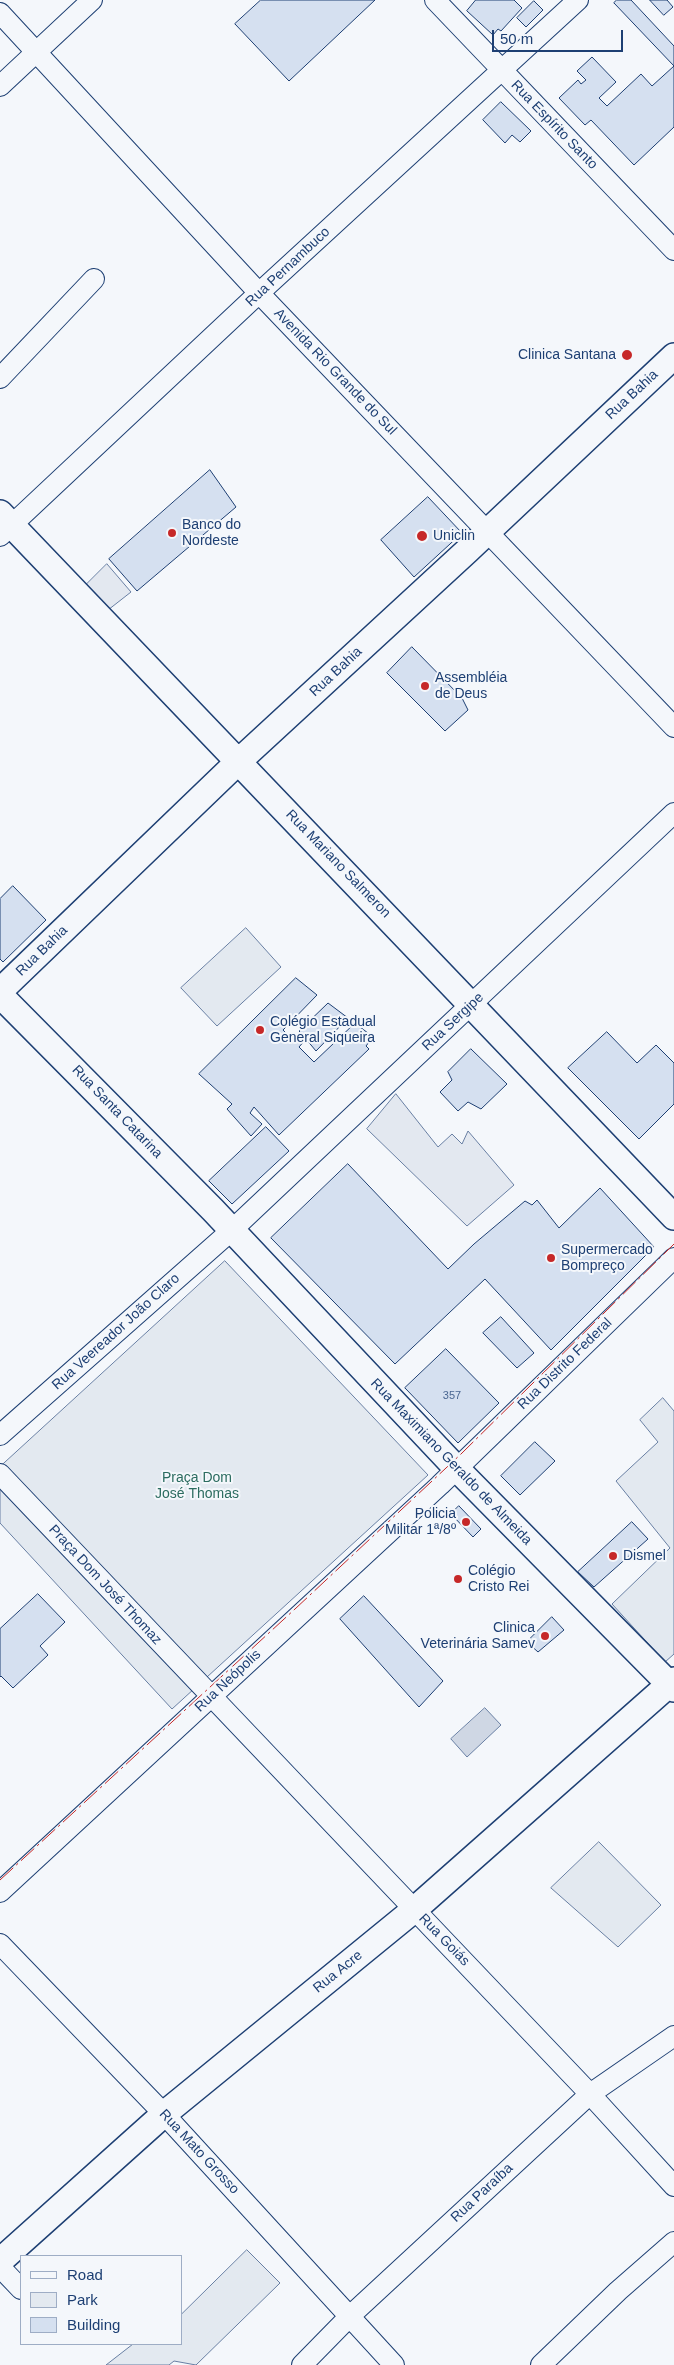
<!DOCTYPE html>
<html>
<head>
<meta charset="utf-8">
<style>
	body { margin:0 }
	#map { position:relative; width:674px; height:2365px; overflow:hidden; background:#f4f7fb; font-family:Arial,sans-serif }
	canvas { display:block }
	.legend { position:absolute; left:20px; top:2255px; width:162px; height:90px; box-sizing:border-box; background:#f4f7fb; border:1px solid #9eadc5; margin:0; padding:6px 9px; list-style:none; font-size:15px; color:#1d3f73 }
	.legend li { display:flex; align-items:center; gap:10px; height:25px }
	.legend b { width:25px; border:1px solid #9eadc5 }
	.scale { position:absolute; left:492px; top:30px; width:131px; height:22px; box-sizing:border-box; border:2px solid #1d3f73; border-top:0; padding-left:6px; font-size:15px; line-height:18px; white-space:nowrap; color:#1d3f73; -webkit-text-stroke:4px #f4f7fb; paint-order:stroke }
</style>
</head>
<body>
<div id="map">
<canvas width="674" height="2365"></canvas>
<ul class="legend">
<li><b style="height:6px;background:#f4f7fb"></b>Road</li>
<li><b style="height:14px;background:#e3e9f0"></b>Park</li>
<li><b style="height:14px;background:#d5e0f0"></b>Building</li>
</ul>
<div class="scale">50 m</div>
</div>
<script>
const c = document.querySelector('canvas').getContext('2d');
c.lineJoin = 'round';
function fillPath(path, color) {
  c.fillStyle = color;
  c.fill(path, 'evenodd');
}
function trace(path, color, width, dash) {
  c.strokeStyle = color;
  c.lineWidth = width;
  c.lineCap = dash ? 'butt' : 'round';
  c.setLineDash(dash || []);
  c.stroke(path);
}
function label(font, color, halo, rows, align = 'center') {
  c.font = font + ' Arial,sans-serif';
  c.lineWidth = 4;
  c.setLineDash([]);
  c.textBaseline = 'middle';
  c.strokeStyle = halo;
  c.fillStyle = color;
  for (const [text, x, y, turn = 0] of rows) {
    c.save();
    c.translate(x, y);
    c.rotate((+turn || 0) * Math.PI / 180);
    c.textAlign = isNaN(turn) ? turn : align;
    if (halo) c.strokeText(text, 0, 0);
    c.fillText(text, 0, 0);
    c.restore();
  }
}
const green = new Path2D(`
	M 246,928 L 281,967 L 217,1026 L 181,988 Z
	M 225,1261 L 428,1475 L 172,1709 L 0,1523 L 0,1467 Z
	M 663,1398 L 674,1411 L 674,1654 L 665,1662 L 612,1604 L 670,1548 L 616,1481 L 658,1442 L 640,1420 Z
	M 599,1842 L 661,1905 L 618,1947 L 551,1888 Z
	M 247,2250 L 280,2283 L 196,2365 L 174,2361 L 169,2365 L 106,2365 L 133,2344 L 181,2344 L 181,2315 Z`);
const parking = new Path2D(`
	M 107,564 L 131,592 L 108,610 L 85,586 Z
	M 396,1094 L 438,1147 L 452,1134 L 462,1144 L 468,1131 L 514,1185 L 467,1226 L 367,1129 Z`);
const water = new Path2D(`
	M 485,1708 L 501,1725 L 467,1757 L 451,1739 Z`);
const building = new Path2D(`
	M 261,0 L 375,0 L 289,81 L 235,24 Z
	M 476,0 L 514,0 L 522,8 L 501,31 L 498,29 L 493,35 L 467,11 Z
	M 617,0 L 631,0 L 674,46 L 674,127 L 634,165 L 591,120 L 585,125 L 559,98 L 578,80 L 581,84 L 586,80 L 577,71 L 592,57 L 616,82 L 599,98 L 607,106 L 641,74 L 652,86 L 674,66 L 614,3 Z
	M 650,0 L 667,0 L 673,7 L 664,15 Z
	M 534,1 L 543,10 L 526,27 L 517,18 Z
	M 501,102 L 531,131 L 520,142 L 512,135 L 505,143 L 483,120 Z
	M 210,470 L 236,507 L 137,591 L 109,559 Z
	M 428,497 L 462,533 L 414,577 L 381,540 Z
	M 412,647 L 462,698 L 468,710 L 445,731 L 387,673 Z
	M 13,886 L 46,920 L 3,962 L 0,959 L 0,899 Z
	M 296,978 L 317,995 L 283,1030 L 294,1041 L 301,1033 L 299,1031 L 328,1003 L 348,1018 L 316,1051 L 306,1039 L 299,1047 L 314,1062 L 355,1023 L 373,1037 L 366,1046 L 369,1049 L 279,1135 L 254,1107 L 250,1113 L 262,1124 L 251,1136 L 227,1109 L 232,1104 L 199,1074 Z
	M 607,1032 L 637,1063 L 656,1045 L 674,1063 L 674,1104 L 639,1139 L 568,1068 Z
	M 471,1049 L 507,1084 L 481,1109 L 468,1102 L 458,1111 L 440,1092 L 452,1080 L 448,1072 Z
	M 266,1127 L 289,1151 L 232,1204 L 209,1181 Z
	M 348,1164 L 448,1269 L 474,1244 L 525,1201 L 532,1205 L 537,1200 L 559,1228 L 600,1188 L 654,1247 L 551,1350 L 485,1279 L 395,1364 L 271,1238 Z
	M 501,1317 L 534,1353 L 517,1368 L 483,1333 Z
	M 446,1349 L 499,1403 L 458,1443 L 405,1388 Z
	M 535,1442 L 555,1461 L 520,1495 L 501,1476 Z
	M 459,1506 L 481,1529 L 473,1537 L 451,1514 Z
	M 632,1522 L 648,1539 L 594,1587 L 578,1572 Z
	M 38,1594 L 65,1622 L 40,1646 L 48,1655 L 13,1688 L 1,1676 L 0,1677 L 0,1629 Z
	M 364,1596 L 443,1681 L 419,1707 L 340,1619 Z
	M 552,1617 L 564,1630 L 538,1652 L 527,1642 Z`);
const minor = new Path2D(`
	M 435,0 L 674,250
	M 0,13 L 259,293 L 674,727
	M 0,86 L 92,0
	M 0,378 L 94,279
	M 0,536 L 259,293 L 578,0
	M 0,1435 L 232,1230 L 674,813
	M 0,1474 L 590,2094 L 674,2186
	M 0,1892 L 440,1485 L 674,1258
	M 0,1944 L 164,2114 L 394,2365
	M 0,2267 L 21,2289
	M 302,2365 L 351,2315 L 590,2094 L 674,2036
	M 541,2365 L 618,2291 L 674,2242`);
const major = new Path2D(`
	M 0,513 L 674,1217
	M 0,991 L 239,761 L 467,551 L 674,356
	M 0,995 L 213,1210 L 457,1469 L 674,1689
	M 0,2261 L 164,2114 L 415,1909 L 674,1680`);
const power = new Path2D(`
	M 0,1880 L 295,1609 L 461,1454 L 674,1244`);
const markers = [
	[627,355,6,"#c62828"],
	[172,533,5,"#c62828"],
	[422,536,6,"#c62828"],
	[425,686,5,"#c62828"],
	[260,1030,5,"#c62828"],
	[551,1258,5,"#c62828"],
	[466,1522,5,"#c62828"],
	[613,1556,5,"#c62828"],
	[458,1579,5,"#c62828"],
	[545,1636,5,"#c62828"]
];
const numberNames = [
	["357",452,1396]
];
const streetNames = [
	["Rua Espírito Santo",554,125,46],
	["Rua Pernambuco",288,267,-43],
	["Avenida Rio Grande do Sul",335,372,46],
	["Rua Bahia",632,395,-43],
	["Rua Bahia",336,672,-43],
	["Rua Mariano Salmeron",338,864,46],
	["Rua Bahia",42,951,-44],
	["Rua Sergipe",453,1022,-43],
	["Rua Santa Catarina",117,1112,46],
	["Rua Veereador João Claro",116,1332,-42],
	["Rua Distrito Federal",565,1364,-44],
	["Rua Maximiano Geraldo de Almeida",451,1462,46],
	["Praça Dom José Thomaz",105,1585,47],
	["Rua Neópolis",228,1681,-43],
	["Rua Goiás",444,1940,46],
	["Rua Acre",338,1972,-39],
	["Rua Mato Grosso",199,2152,47],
	["Rua Paraíba",482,2193,-43]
];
const poiNames = [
	["Clinica Santana",616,355,"right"],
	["Banco do",182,525],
	["Nordeste",182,541],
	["Uniclin",433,536],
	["Assembléia",435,678],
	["de Deus",435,694],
	["Colégio Estadual",270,1022],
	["General Siqueira",270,1038],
	["Supermercado",561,1250],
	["Bompreço",561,1266],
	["Policia",456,1514,"right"],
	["Militar 1ª/8º",456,1530,"right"],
	["Dismel",623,1556],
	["Colégio",468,1571],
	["Cristo Rei",468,1587],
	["Clinica",535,1628,"right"],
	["Veterinária Samev",535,1644,"right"]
];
const parkNames = [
	["Praça Dom",197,1478],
	["José Thomas",197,1494]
];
fillPath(green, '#e3e9f0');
trace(green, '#687fa3', 1);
fillPath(parking, '#e3e8f0');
trace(parking, '#687fa3', 1);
fillPath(water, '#cfd7e4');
trace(water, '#687fa3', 1);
fillPath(building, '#d5e0f0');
trace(building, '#1d3f73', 1);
trace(minor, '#1d3f73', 22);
trace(major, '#1d3f73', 28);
trace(minor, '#f4f7fb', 20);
trace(major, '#f4f7fb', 25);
trace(power, '#c62828', 1, [18, 4, 2.5, 4]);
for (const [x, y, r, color] of markers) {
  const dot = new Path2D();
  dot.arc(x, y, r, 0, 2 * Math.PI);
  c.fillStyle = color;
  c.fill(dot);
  trace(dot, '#f4f7fb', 2);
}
label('11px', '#4b6792', null, numberNames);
label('14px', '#1d3f73', '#f4f7fb', streetNames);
label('14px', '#1d3f73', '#f4f7fb', poiNames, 'left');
label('14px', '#2c6c60', '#f4f7fb', parkNames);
</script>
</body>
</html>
